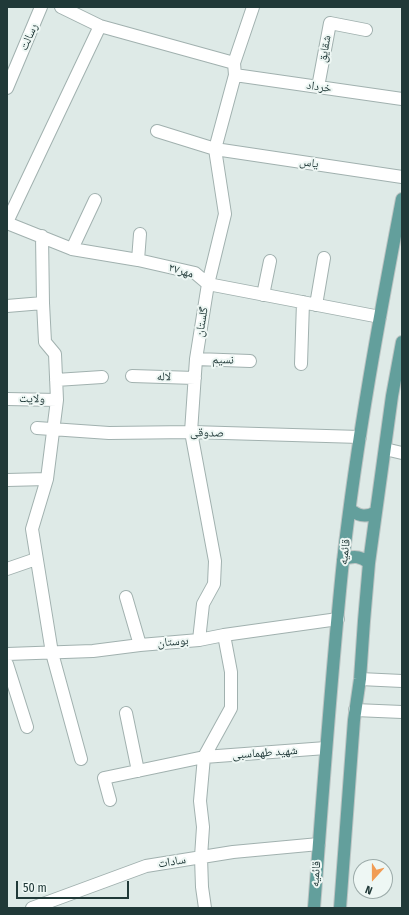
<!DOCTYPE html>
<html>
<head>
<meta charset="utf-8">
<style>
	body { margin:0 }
	#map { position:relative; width:409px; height:915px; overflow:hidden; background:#deeae7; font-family:"Fira Sans Condensed",sans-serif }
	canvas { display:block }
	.frame { position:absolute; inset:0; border:8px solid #203938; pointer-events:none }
	.north { position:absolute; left:353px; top:859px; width:40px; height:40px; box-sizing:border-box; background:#eef7f4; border:1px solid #9caba9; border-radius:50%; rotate:201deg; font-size:11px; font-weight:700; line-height:16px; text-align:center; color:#203938 }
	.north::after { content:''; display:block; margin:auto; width:14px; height:18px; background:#f19c55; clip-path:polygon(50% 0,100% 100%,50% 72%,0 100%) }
	.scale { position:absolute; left:16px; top:881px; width:113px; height:18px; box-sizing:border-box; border:2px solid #203938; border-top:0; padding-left:5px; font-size:12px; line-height:14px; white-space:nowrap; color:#203938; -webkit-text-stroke:3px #eef7f4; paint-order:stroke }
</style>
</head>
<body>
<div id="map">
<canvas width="409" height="915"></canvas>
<div class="frame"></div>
<div class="north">N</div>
<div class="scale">50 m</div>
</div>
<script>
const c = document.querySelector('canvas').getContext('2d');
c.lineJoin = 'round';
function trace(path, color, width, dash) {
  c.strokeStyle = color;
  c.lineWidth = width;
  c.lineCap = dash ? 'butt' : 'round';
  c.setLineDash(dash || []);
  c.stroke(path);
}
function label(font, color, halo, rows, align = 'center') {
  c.font = font + ' "Fira Sans Condensed","Noto Naskh Arabic",sans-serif';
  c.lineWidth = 4;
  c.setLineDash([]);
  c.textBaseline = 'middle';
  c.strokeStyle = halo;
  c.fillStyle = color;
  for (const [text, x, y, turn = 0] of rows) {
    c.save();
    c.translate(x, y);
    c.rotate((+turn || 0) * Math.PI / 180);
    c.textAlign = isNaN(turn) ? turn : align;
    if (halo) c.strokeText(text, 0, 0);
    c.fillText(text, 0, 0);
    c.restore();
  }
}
const minor = new Path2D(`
	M 61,7 L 100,26 L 234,63
	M 235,75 L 402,99
	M 318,87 L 330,23 L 366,30
	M 7,88 L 41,7
	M 157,131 L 215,149 L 402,177
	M 7,222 L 100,26
	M 7,223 L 72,249 L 138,260 L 195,273 L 208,284 L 380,317
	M 42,236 L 43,303 L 45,342 L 55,354 L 57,400 L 47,479 L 32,529 L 52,653 L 81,759
	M 72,249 L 95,200
	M 138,260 L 140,234
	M 263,295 L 270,261
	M 316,305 L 324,258
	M 7,306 L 43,303
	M 196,359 L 250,361
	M 301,364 L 303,302
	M 132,376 L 195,378
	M 56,380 L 102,377
	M 7,399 L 57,400
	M 37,428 L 109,433 L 191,432 L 360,437
	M 385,449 L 402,453
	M 7,480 L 47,479
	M 7,569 L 36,559
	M 126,597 L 140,645
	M 199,640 L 203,604 L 214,584 L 215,561 L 191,432 L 196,359 L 208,284 L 225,214 L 215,149 L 235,75 L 234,63 L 253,7
	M 7,654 L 93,651 L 140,645 L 199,640 L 224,635 L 338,619
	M 7,664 L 27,727
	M 360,679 L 402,681
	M 355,710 L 402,712
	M 126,713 L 138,771
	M 110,800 L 104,778 L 204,757 L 326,748
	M 32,908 L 146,866 L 233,852 L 319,844
	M 205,908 L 202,887 L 201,857 L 203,827 L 200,801 L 204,757 L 231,708 L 231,672 L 224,635`);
const major = new Path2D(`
	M 350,509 C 358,516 366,518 376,512
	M 343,560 C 353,555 361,556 369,563
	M 314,908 C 323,792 331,676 343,561 C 357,439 379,319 402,199
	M 340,908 L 354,720 L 360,679 L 364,621 L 369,563 L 392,396 L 402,342`);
const streetNames = [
	["رسالت",29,37,-67],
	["شقایق",325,49,-80],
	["خرداد",319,87,8],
	["یاس",309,163,8],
	["مهر۲۷",181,271,17],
	["گلستان",202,322,-81],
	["نسیم",223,360,1],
	["لاله",164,377,1],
	["ولایت",32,399,1],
	["صدوقی",207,433,1],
	["قائمیه",345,552,-83],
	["بوستان",173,642,-5],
	["شهید طهماسبی",265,753,-4],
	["سادات",172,862,-9],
	["قائمیه",316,874,-86]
];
trace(minor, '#a1b1af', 14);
trace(major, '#bcc4c3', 14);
trace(minor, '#fff', 12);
trace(major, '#639f9c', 12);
label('12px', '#203938', '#eef7f4', streetNames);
</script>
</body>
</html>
